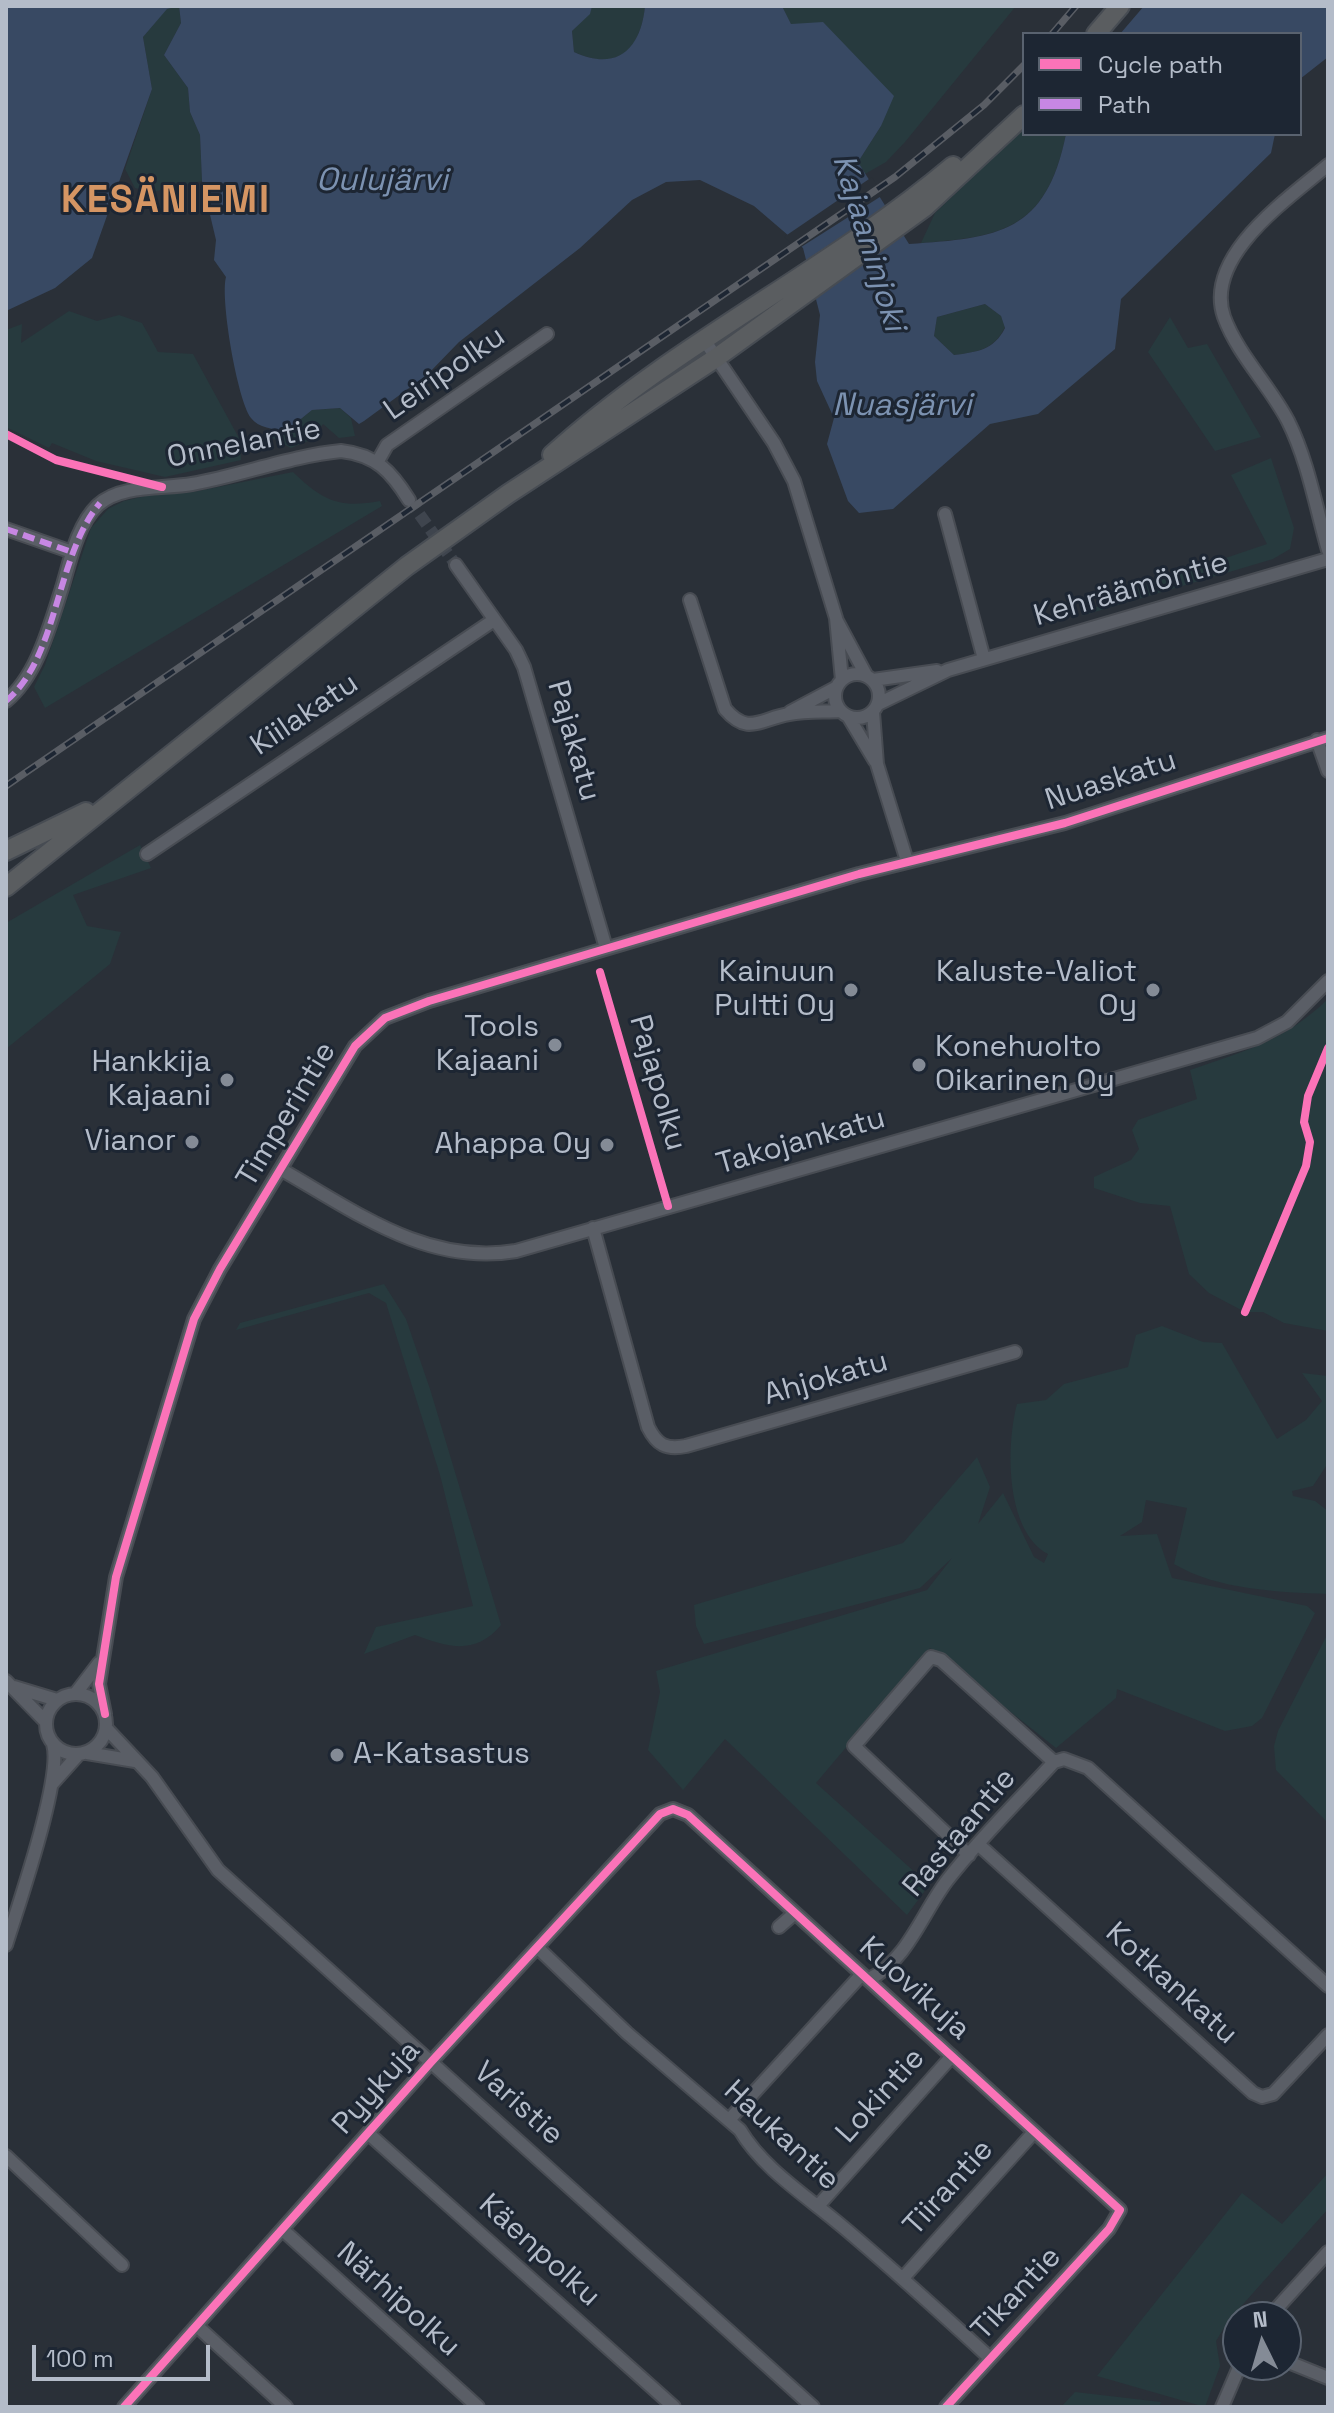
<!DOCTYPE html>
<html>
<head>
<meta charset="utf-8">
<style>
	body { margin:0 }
	#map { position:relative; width:1334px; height:2413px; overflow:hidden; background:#2a3038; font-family:"Space Grotesk",sans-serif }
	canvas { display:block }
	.frame { position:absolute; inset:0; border:8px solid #b4bcc9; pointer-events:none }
	.legend { position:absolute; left:1022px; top:32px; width:280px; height:104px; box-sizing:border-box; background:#1d2633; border:2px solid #59626f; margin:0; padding:10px 14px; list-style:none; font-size:24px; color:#b4bcc9 }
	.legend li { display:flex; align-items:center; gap:16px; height:40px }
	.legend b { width:40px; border:2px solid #59626f }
	.north { position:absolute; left:1222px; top:2301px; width:80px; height:80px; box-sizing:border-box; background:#1d2633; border:2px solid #59626f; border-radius:50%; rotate:355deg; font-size:22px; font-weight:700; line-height:32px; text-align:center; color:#b4bcc9 }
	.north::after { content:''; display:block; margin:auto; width:28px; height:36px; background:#848b96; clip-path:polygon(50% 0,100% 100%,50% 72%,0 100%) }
	.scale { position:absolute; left:32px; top:2345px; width:178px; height:36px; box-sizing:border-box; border:4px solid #b4bcc9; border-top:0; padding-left:10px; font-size:24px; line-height:28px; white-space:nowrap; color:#b4bcc9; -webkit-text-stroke:6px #1d2633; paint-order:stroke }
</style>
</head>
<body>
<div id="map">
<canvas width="1334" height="2413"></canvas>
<div class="frame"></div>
<ul class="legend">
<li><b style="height:10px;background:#fb73b8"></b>Cycle path</li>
<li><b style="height:10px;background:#c787e3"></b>Path</li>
</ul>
<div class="north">N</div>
<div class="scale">100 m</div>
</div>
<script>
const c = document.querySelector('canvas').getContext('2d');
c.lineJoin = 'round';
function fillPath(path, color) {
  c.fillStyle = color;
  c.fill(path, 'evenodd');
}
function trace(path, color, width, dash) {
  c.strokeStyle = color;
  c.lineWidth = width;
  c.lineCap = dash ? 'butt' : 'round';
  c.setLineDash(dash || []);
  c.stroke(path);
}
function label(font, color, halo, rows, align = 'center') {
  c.font = font + ' "Space Grotesk",sans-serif';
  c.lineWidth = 6;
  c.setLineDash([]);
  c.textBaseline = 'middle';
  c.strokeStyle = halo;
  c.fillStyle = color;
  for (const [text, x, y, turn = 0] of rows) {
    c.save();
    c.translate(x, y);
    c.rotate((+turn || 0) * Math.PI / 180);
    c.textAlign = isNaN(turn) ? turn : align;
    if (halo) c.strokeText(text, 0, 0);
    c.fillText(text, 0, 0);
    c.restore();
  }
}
const green = new Path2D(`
	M 179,6 L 181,23 L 164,55 L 188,88 L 190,112 L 200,135 L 202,181 L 152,192 L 135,188 L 125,169 L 152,89 L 143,37 L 167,8 Z
	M 592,6 L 645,6 C 641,50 617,72 574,52 L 572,31 L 589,14 Z
	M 782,6 L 1016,6 L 905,142 L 886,162 L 865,174 L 858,162 L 881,126 L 791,24 Z
	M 1024,128 L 1024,134 L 1066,134 C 1047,226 1007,237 921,243 L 935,213 Z
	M 985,304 L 1001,316 L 1005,327 C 994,350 977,352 954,355 L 934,336 L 937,317 Z
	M 69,311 L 97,321 L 119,315 L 142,323 L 158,352 L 193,354 L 240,440 L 241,460 L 165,477 L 96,461 L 52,443 L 49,448 L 6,427 L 6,330 L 22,324 L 21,343 Z
	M 1170,317 L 1188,348 L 1207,344 L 1261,437 L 1215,451 L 1148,352 Z
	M 340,408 L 351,418 L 355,436 L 339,438 L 323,424 L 313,439 L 291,448 L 272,438 L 273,428 L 286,431 L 312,410 Z
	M 1271,458 L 1294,528 L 1290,549 L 1273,559 L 1081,616 L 1119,594 L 1267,544 L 1231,475 Z
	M 293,472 C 322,500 339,509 380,501 L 382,506 L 45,708 L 34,687 L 45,665 L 91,528 L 108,509 L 124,501 L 158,493 L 193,492 Z
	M 140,845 L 151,868 L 73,895 L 87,926 L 121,932 L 110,964 L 6,1049 L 6,923 Z
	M 1328,999 L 1328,1331 L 1284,1323 L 1263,1312 L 1245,1312 L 1209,1293 L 1189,1274 L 1170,1206 L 1140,1203 L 1094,1188 L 1094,1177 L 1131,1160 L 1139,1149 L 1132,1130 L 1138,1120 L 1197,1099 L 1190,1070 C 1247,1050 1283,1042 1328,999 Z
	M 384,1284 L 406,1319 L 430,1389 L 501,1625 C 475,1656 448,1647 415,1635 L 364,1654 L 376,1627 L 473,1606 L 440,1475 L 386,1303 L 369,1293 L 236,1330 L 240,1323 Z
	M 1162,1326 L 1203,1342 L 1222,1343 L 1277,1439 L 1306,1420 L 1322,1401 L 1302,1373 L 1328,1376 L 1328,1463 L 1313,1486 L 1292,1491 L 1293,1496 L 1315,1501 L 1328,1511 L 1328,1594 C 1278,1592 1218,1590 1174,1564 L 1187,1508 L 1146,1500 L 1142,1522 L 1120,1536 L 1157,1534 L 1172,1578 L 1307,1606 L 1315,1613 L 1262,1718 L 1252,1726 L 1225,1731 L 1117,1689 L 1116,1698 L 1056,1748 L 930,1648 L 816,1783 L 929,1885 L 907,1915 L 725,1739 L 683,1790 L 648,1750 L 660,1692 L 656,1671 L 927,1590 L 952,1558 L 920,1588 L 704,1644 L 696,1626 L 694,1605 L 903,1543 L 977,1457 L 990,1487 L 978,1524 L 1003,1493 L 1034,1557 L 1044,1563 L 1048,1554 C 1005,1531 1006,1445 1017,1404 L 1046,1400 L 1064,1384 L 1128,1367 L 1136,1335 Z
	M 1328,1633 L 1328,1823 L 1276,1770 L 1274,1746 L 1278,1731 Z
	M 1328,2173 L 1328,2209 L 1228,2321 L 1216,2341 L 1220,2366 L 1205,2407 L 1097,2376 L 1242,2193 L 1282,2224 Z
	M 1075,2392 L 1161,2402 L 1159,2407 L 1061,2407 Z`);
const water = new Path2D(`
	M 6,6 L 592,6 L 590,14 L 572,31 L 574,52 C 617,72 641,49 645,6 L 782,6 L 791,24 L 823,22 L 894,96 L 881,126 L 858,162 L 909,244 C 999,238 1046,233 1066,134 L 1275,134 L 1271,153 L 1121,299 L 1115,349 L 1038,414 L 990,424 L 893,509 L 859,513 L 848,501 L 827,444 L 834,418 L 817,381 L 815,362 L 820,315 L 803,248 L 754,206 L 700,180 L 666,182 L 632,200 L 580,248 L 459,342 L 427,375 L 364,421 L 359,424 L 340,408 L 312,410 L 286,431 C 274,429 258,428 251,418 C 237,399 220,298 226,277 L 214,260 L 216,240 L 202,181 L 200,135 L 190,112 L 188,88 L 164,55 L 181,23 L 179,6 L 167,9 L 143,37 L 152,89 L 92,258 L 55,288 L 6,311 ZM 985,304 L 1001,316 L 1005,328 C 994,350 977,352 954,355 L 934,336 L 937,317 Z
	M 1144,6 L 1328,6 L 1328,57 L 1300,79 L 1300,34 L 1120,34 Z`);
const pier = new Path2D(`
	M 872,177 L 883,195 L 798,249 L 784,237 Z`);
const minorTunnel = new Path2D(`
	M 409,500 L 456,565`);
const minor = new Path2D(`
	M 1328,165 C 1288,199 1203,256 1224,317 C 1238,355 1270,386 1288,421 C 1308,461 1316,508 1328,550
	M 705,341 L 774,443 L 794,481 L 836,618 L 842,680
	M 378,461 L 387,445 L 547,334
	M 945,514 L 984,659
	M 6,529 L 72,552
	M 456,565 L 516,650 L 524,667 L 606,948
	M 690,600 L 725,709 C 748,736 760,719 789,714 C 806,711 824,712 841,711
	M 837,621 L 866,675
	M835 696a22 22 0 1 1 44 0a22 22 0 1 1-44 0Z
	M 873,680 L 937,671
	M 6,701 C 37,676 50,625 62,588 C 70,561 77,525 98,505 C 121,484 164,489 192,484 C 242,475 291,456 341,451 C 376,455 391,471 409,500
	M 878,704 L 948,670 L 1328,559
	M 790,712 L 837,687
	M 873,712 L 877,764 L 907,861
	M 848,716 L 875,761
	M 1317,740 L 1328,771
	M 147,854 L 494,620
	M 282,1170 C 356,1212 427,1266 516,1251 L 1257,1038 L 1287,1022 L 1328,981
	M 593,1228 L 648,1427 C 657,1445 666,1450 686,1446 L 1015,1352
	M 6,1681 L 45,1721
	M 14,1687 L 57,1700
	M 76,1693 L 99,1663
	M46 1724a30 30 0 1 1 60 0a30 30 0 1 1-60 0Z
	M 105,1714 L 99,1684 L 116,1577 L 194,1319 L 220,1269 L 355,1046 L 385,1018 L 429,1001 L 859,874 L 1065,823 L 1328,738
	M 107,1729 L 152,1777 L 218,1870 L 813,2407
	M 87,1753 L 135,1761
	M 52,1784 L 78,1755
	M 979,1845 L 1253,2093 L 1262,2097 L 1273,2094 L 1328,2035
	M 969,1855 L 854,1746 L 931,1657 L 941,1660 L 1054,1762
	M 779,1927 L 795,1913
	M 6,1945 C 18,1906 63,1777 53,1744
	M 539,1949 L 627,2033 L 740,2130 C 763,2169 808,2197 843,2227 C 893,2269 942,2314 990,2358
	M 869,1979 C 907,1962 924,1909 949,1878 C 981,1837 1019,1800 1054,1762 L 1064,1759 L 1088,1768 L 1328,1986
	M 729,2120 L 862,1974
	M 369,2134 L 674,2407
	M 6,2156 L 122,2265
	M 818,2206 L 952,2056
	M 284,2231 L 478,2407
	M 903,2278 L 1034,2132
	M 1269,2317 L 1328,2252
	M 197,2326 L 286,2407
	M 1286,2361 L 1328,2378
	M 124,2407 L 432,2061 L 660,1814 L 673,1809 L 688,1815 L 1120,2210 L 1109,2229 L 946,2407
	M 1222,2407 L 1240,2365`);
const highway = new Path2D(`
	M 1096,34 L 1120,6
	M 552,455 C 674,344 827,272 953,166
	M 6,851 L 86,812
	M 6,887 L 407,566 L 508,494 L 716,358 L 925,207 L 1024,115`);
const rail = new Path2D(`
	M 1052,34 L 1076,6
	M 6,786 L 895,177 L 984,105 L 1024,65`);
const quiet = new Path2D(`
	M 6,529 L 72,552
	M 6,701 C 59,657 55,557 100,503`);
const cycleway = new Path2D(`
	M 6,434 L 56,460 L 162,487
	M 600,972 L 668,1206
	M 1245,1312 L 1306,1166 L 1310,1142 L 1304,1122 L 1308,1096 L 1328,1048
	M 105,1714 L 99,1684 L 116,1577 L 194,1319 L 220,1269 L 355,1046 L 385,1018 L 429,1001 L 859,874 L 1065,823 L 1328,738
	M 124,2407 L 432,2061 L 660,1814 L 673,1809 L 688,1815 L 1120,2210 L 1109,2229 L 946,2407`);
const markers = [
	[851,990,8,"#848b96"],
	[1153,990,8,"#848b96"],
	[555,1045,8,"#848b96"],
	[919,1065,8,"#848b96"],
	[227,1080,8,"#848b96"],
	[192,1142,8,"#848b96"],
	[607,1145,8,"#848b96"],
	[337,1755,8,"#848b96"]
];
const streetNames = [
	["Leiripolku",445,374,-35],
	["Onnelantie",244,444,-11],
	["Kehräämöntie",1131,590,-16],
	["Kiilakatu",305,715,-34],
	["Pajakatu",573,741,74],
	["Nuaskatu",1111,781,-18],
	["Pajapolku",657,1083,74],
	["Timperintie",287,1115,-59],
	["Takojankatu",801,1142,-16],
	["Ahjokatu",826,1379,-16],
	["Rastaantie",960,1833,-50],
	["Kotkankatu",1171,1984,42],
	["Kuovikuja",914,1989,42],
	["Pyykuja",377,2088,-48],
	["Lokintie",881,2096,-48],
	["Varistie",518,2104,42],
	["Haukantie",781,2136,43],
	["Tiirantie",949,2188,-48],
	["Käenpolku",539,2251,42],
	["Tikantie",1017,2294,-47],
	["Närhipolku",398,2300,42]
];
const poiNames = [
	["Kainuun",835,973],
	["Pultti Oy",835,1007],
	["Kaluste-Valiot",1137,973],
	["Oy",1137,1007],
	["Tools",539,1028],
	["Kajaani",539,1062],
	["Konehuolto",935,1048,"left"],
	["Oikarinen Oy",935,1082,"left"],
	["Hankkija",211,1063],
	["Kajaani",211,1097],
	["Vianor",176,1142],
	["Ahappa Oy",591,1145],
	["A-Katsastus",353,1755,"left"]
];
const waterNames = [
	["Oulujärvi",382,181],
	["Kajaaninjoki",868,243,73],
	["Nuasjärvi",902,406]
];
const districtNames = [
	["KESÄNIEMI",166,202]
];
fillPath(green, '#273a3e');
fillPath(water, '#384963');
fillPath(pier, '#2a3038');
trace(minorTunnel, '#3f454e', 12, [12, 6]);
trace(minor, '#484c53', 16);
trace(highway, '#474c53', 22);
trace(minor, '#5a5e66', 12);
trace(highway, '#5a5d60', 18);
trace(rail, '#595d64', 7);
trace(rail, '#1d2633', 4, [12]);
trace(quiet, '#c787e3', 6, [12, 6]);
trace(cycleway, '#fb73b8', 8);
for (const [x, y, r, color] of markers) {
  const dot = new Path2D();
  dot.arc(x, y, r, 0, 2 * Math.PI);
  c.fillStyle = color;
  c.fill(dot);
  trace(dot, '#1d2633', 3);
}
label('30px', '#b4bcc9', '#1d2633', streetNames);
label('30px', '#b4bcc9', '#1d2633', poiNames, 'right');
label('italic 32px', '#7c92b1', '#1d2633', waterNames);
c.letterSpacing = '2px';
label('bold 38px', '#d59563', '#1d2633', districtNames);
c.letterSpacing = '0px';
</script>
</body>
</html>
